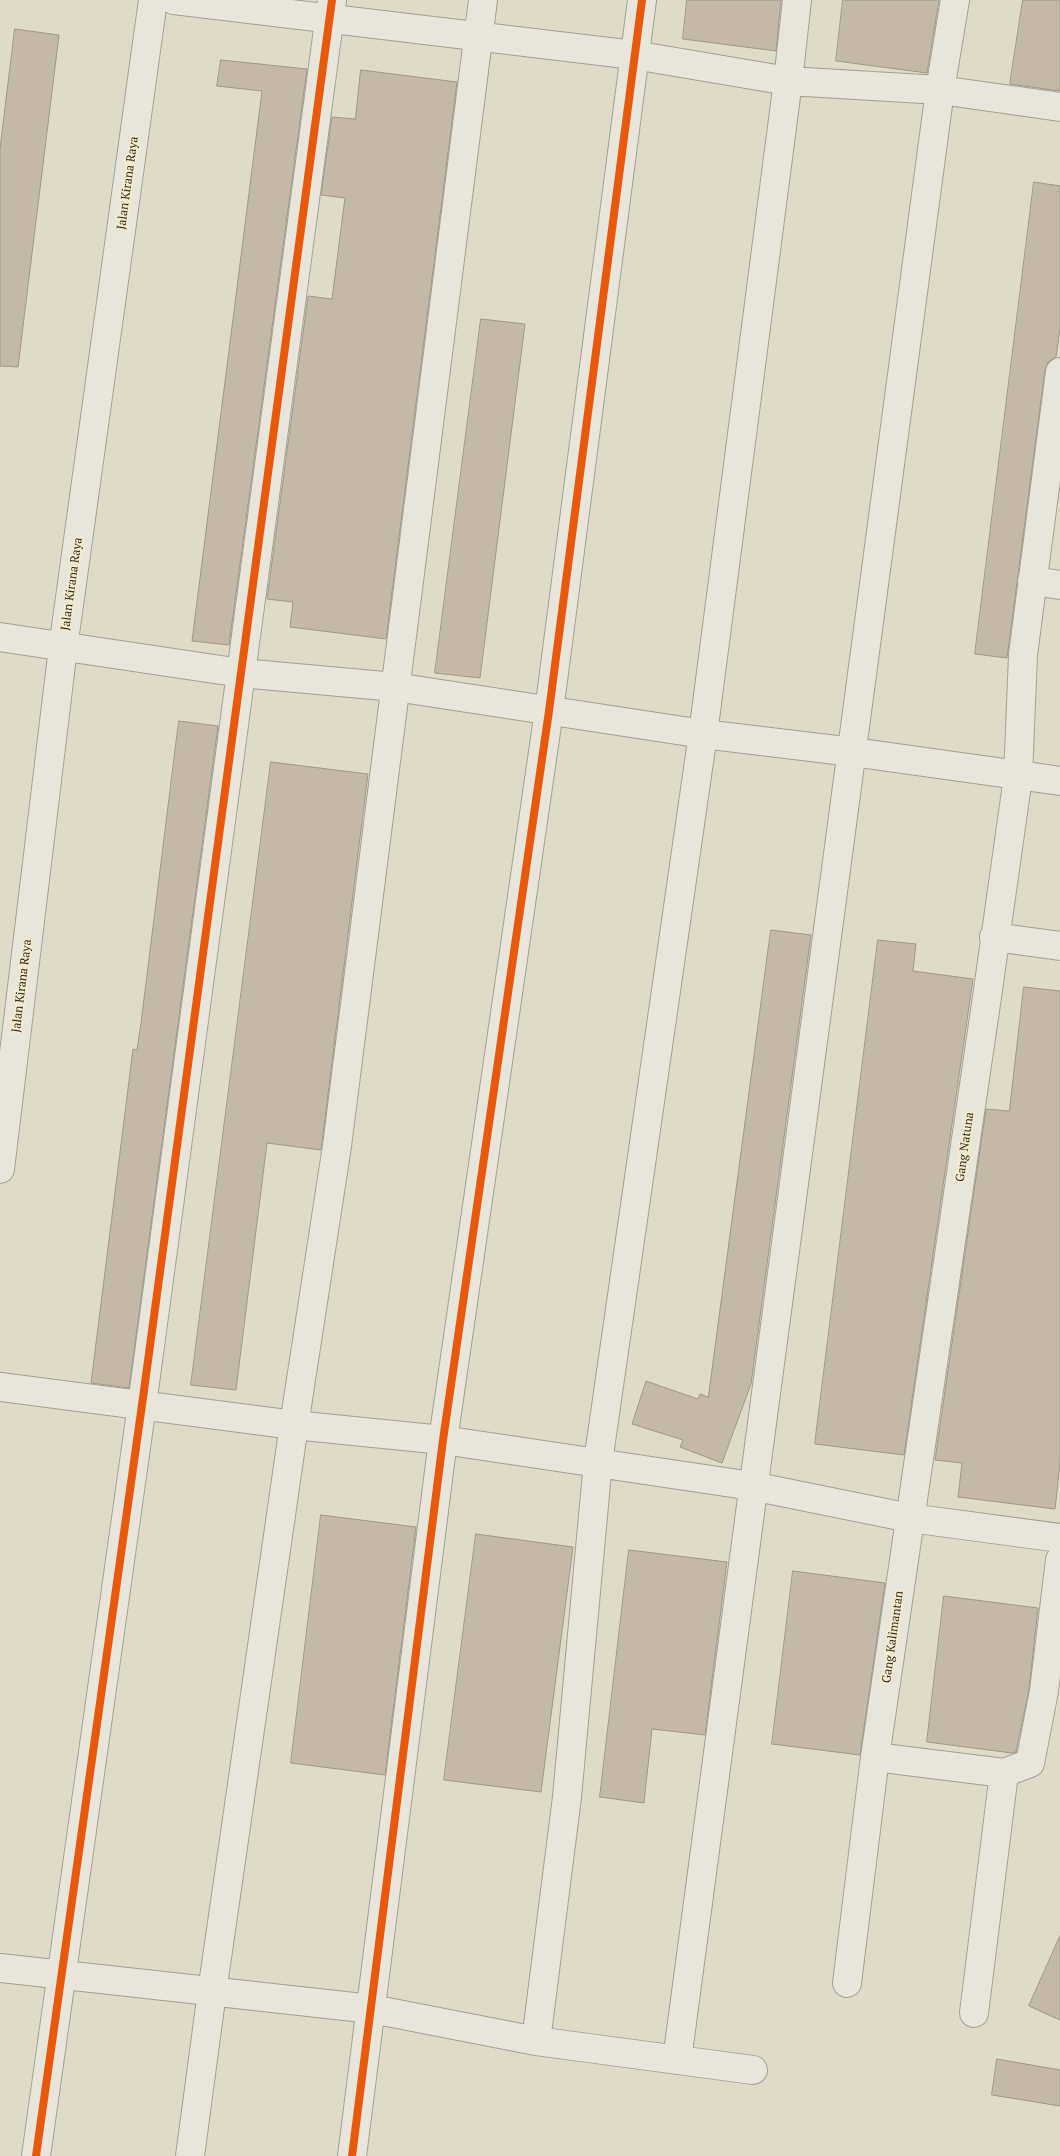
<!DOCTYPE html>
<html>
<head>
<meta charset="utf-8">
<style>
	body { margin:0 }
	canvas { display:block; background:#e0dbc8 }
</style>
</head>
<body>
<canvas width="1060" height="2156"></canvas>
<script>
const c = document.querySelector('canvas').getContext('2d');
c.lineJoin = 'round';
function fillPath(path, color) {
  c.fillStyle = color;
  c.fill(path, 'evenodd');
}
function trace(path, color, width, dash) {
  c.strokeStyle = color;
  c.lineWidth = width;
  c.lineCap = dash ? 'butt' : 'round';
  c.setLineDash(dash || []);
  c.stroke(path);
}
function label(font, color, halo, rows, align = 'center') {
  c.font = font + ' "PT Serif",serif';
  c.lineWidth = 4.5;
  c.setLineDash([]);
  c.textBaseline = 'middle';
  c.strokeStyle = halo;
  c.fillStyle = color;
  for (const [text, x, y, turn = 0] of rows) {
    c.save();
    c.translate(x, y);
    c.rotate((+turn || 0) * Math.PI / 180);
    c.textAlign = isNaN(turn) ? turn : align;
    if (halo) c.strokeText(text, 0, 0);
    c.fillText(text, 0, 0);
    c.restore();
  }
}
const building = new Path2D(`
	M 687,0 L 781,0 L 776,51 L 683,39 Z
	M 843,0 L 939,0 L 927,73 L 836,61 Z
	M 1023,0 L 1060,0 L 1060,91 L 1010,84 Z
	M 15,29 L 59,35 L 18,367 L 0,366 L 0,149 Z
	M 221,60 L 307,69 L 229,645 L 192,641 L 262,91 L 217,86 Z
	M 361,70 L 457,82 L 386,639 L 290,627 L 293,602 L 267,599 L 308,296 L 332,299 L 345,198 L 321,195 L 332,117 L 355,119 Z
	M 1034,182 L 1060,186 L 1060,329 L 1056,357 L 1048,362 L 1045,370 L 1007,658 L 975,654 Z
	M 481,319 L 525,324 L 480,678 L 435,673 Z
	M 179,721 L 218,726 L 129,1388 L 91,1383 L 133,1049 L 137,1050 L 141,1023 Z
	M 271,762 L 368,774 L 321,1150 L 267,1143 L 236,1390 L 191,1385 Z
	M 771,930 L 811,935 L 751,1384 L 722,1463 L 680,1447 L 683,1440 L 632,1424 L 646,1381 L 698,1399 L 700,1394 L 708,1397 Z
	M 878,940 L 916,944 L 913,971 L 973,979 L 904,1455 L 815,1444 Z
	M 1024,987 L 1060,991 L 1060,1463 L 1055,1509 L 958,1497 L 962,1463 L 935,1460 L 986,1109 L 1009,1111 Z
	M 321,1515 L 416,1527 L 385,1775 L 291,1763 Z
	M 476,1534 L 573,1547 L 541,1792 L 444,1780 Z
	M 629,1550 L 727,1562 L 705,1735 L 652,1729 L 644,1803 L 600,1797 Z
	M 793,1571 L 885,1583 L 860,1755 L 772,1744 Z
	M 944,1596 L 1038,1608 L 1029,1689 L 1016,1752 L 1012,1753 L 927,1742 Z
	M 1060,1936 L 1060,2020 L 1029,2006 Z
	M 997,2059 L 1060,2070 L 1060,2106 L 992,2095 Z`);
const minor = new Path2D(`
	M 174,0 L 634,55 L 788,81 L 940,90 L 1060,107
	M 1032,581 L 1060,585
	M 0,637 L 241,673 L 395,687 L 703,734 L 853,752 L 1060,781
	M 994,937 L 1060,946
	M 0,1387 L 294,1425 L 443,1440 L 752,1486 L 910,1518 L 1060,1538
	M 875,1757 L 1004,1773 L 1030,1763 L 1044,1691 L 1060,1560
	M 0,1968 L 372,2009 L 536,2041 L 753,2070
	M 847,1983 L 875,1757 L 987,997 L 1018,777 L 1023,655 L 1060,372
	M 974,2013 L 1004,1773
	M 536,2041 L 567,1797 L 598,1462 L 703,734 L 788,81 L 797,0
	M 677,2060 L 940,90 L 955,0
	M 36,2156 L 142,1405 L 332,0
	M 190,2156 L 212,1992 L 294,1425 L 337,1146 L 483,0
	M 352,2156 L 443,1440 L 549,711 L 642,0`);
const tertiary = new Path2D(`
	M 0,1169 L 63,648 L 153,0`);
const cycleway = new Path2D(`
	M 36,2156 L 142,1405 L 332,0
	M 352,2156 L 443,1440 L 549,711 L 642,0`);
const streetNames = [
	["Jalan Kirana Raya",128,183,-82],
	["Jalan Kirana Raya",72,584,-82],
	["Jalan Kirana Raya",22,986,-83],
	["Gang Natuna",965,1147,-82],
	["Gang Kalimantan",893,1637,-82]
];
fillPath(building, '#c4b9a9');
trace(building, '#a09788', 1);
trace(minor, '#a5a092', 30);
trace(tertiary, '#a5a092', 30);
trace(minor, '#e8e5da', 28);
trace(tertiary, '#e8e5da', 28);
trace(cycleway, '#e8590c', 8);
label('12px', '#33281c', '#f3eacd', streetNames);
</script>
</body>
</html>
